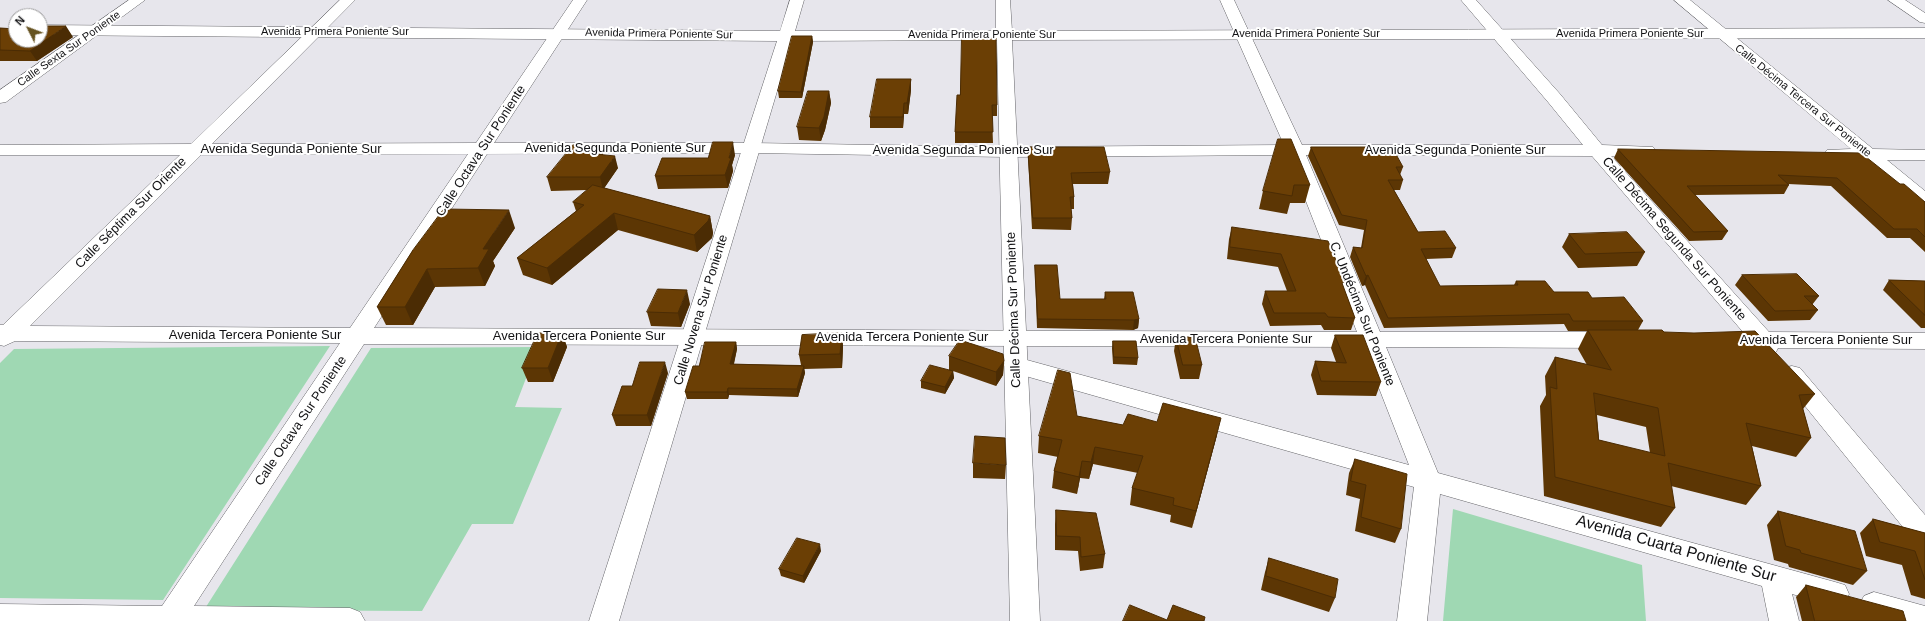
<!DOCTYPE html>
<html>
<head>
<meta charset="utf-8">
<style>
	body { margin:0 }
	#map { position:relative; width:1925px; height:621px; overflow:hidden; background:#e7e6ec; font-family:Helvetica,sans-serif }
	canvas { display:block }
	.north { position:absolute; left:8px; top:8px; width:40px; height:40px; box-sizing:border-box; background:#fff; border:1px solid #a0a0a1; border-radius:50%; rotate:312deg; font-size:11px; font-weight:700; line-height:16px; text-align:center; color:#121214 }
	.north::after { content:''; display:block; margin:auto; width:14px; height:18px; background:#665321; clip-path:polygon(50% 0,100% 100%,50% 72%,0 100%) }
</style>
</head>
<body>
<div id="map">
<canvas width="1925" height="621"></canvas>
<div class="north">N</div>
</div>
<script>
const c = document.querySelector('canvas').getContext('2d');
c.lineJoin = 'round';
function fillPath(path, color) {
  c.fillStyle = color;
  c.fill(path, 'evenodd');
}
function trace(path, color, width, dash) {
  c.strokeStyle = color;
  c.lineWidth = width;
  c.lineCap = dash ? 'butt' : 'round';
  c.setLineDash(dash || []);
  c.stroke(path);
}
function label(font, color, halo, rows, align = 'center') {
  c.font = font + ' Helvetica,sans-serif';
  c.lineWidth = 4;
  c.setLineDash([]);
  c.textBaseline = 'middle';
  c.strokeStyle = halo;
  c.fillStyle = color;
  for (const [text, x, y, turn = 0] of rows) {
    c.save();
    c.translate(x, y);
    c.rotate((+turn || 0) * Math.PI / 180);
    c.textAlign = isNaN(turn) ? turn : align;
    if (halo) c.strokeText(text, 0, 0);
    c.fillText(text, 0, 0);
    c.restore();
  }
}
const green = new Path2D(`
	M 330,346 L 163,600 L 0,598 L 0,363 L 14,349 Z
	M 538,347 L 515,407 L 562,408 L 513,524 L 472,524 L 422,611 L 204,610 L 371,348 Z
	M 1453,509 L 1642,565 L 1646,621 L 1443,621 Z`);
const street = new Path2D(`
	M 129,0 L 145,0 L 6,102 L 0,103 L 0,90 Z
	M 340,0 L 355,0 L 212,144 L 476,143 L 573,0 L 587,0 L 494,143 L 751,143 L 1008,147 L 1284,145 L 1220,0 L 1234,0 L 1302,145 L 1583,145 L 1548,102 L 1461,0 L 1476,0 L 1560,94 L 1602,145 L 1653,147 L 1656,151 L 1653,155 L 1611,156 L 1769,332 L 1925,333 L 1925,349 L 1778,348 L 1776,352 C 1768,354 1762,354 1757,348 L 1734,348 L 1726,345 L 1723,340 L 1726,335 L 1743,332 L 1592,156 L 1306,155 L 1380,332 L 1612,332 L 1620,335 L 1623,340 L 1620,345 L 1612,348 L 1386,347 L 1438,473 L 1835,582 L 1845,585 L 1849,594 L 1845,603 L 1835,606 L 1792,594 L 1799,621 L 1769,621 L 1762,586 L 1440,494 L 1427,621 L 1397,621 L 1414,487 L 1008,371 L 1004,365 L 1008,359 L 1016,357 L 1409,465 L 1363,347 L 364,344 L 194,606 L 350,608 L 360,612 L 365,621 L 0,621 L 0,604 L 162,606 L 340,343 L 15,341 L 4,346 L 0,345 L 0,325 L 3,325 L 180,155 L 0,155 L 0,145 L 191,144 ZM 751,153 L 1008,157 L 1288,155 L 1357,332 L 374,328 L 487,154 ZM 468,154 L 350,328 L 30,326 L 201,155 Z
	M 1674,0 L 1690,0 L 1873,149 L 1925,150 L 1925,160 L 1887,160 L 1925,191 L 1925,207 L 1918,205 L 1864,160 L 1827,158 L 1824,154 L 1827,150 L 1851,149 Z
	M 1888,0 L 1905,0 L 1925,13 L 1925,23 L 1920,22 Z
	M 1792,366 L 1800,368 L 1925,515 L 1925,545 L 1915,542 L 1784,380 L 1780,374 L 1784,368 Z
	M 1874,592 L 1925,606 L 1925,621 L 1886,621 L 1864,614 L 1859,605 L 1864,596 Z`);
const secondary = new Path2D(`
	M 790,0 L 804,0 L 795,31 L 996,31 L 996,0 L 1010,0 L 1012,31 L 1925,28 L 1925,38 L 1012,40 L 1040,621 L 1010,621 L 997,40 L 792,41 L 619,621 L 589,621 L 777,41 L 40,35 L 40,25 L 780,31 Z`);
const wall = new Path2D(`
	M 0,28 L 73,37 L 37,61 L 0,61 Z
	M 812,36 L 813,42 L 802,98 L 779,98 L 778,91 Z
	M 985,38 L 997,105 L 997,116 L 992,116 L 993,143 L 955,143 L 955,132 L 960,95 Z
	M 911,79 L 911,90 L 908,114 L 904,114 L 903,128 L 870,128 L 870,117 Z
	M 829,91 L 831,103 L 825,130 L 821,141 L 799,140 L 797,127 Z
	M 1278,139 L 1310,185 L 1305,203 L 1290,203 L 1287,214 L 1259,209 L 1263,191 Z
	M 601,146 L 603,155 L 618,168 L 604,188 L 710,216 L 713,233 L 712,238 L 697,252 L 618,230 L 552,285 L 523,275 L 517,258 L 576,211 L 573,202 L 587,190 L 551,191 L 547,177 Z
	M 1028,147 L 1110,172 L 1108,184 L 1073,184 L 1074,197 L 1074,209 L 1071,209 L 1072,218 L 1071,230 L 1032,229 L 1028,158 Z
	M 1311,147 L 1403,167 L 1400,175 L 1403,180 L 1400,190 L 1394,190 L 1418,232 L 1456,248 L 1452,258 L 1426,259 L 1440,286 L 1514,285 L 1516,281 L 1554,292 L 1592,298 L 1643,321 L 1638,330 L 1664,332 L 1815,394 L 1803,409 L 1811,438 L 1796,457 L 1752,446 L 1761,486 L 1746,505 L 1671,486 L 1675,508 L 1661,527 L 1544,496 L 1540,406 L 1546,395 L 1545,376 L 1555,357 L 1587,365 L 1578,349 L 1587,331 L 1568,331 L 1564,324 L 1384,328 L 1365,285 L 1362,286 L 1350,257 L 1353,247 L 1361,248 L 1364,230 L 1339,225 L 1308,156 ZM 1597,415 L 1646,427 L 1650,453 L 1599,440 Z
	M 1618,149 L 1900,184 L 1925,202 L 1925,252 L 1910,238 L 1887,238 L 1831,186 L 1788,184 L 1789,185 L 1784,194 L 1695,195 L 1728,231 L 1722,240 L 1689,241 L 1614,158 Z
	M 735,155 L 732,165 L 733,171 L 728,188 L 658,189 L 655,176 L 708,158 Z
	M 1232,227 L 1343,286 L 1355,318 L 1351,330 L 1324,330 L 1321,325 L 1270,326 L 1262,304 L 1265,291 L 1287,291 L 1278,267 L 1227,259 L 1229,239 Z
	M 515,228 L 493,261 L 495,266 L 485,286 L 435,287 L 413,325 L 386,325 L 377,307 L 413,250 Z
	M 1569,234 L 1645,252 L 1637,266 L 1578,268 L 1562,247 Z
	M 1035,265 L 1060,299 L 1104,299 L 1105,292 L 1139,319 L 1138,328 L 1133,330 L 1037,328 L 1035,274 Z
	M 1742,275 L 1819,296 L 1812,305 L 1818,310 L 1810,320 L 1768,321 L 1735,285 Z
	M 1889,280 L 1925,281 L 1925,328 L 1921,328 L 1883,290 Z
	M 690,304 L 681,327 L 651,326 L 647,312 Z
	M 562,333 L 567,347 L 553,382 L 528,382 L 522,368 Z
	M 842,333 L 843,347 L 842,368 L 804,369 L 805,373 L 798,397 L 729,395 L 728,399 L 687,399 L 685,392 L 699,366 L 736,342 L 737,349 L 734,364 L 801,365 L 799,355 Z
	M 1335,335 L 1381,382 L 1376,396 L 1317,395 L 1311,375 L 1315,361 L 1336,362 L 1331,348 Z
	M 1176,337 L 1202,365 L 1199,379 L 1180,379 L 1174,351 Z
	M 1113,341 L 1138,358 L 1137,365 L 1113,364 L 1112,348 Z
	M 949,356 L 1004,361 L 1003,375 L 996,386 L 953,371 L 954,378 L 945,394 L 921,388 L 921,381 L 949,370 Z
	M 668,373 L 651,426 L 616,426 L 612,415 L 632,386 Z
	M 1077,416 L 1123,425 L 1157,422 L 1217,435 L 1192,528 L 1170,522 L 1171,515 L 1130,505 L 1132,488 L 1138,473 L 1093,464 L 1089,479 L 1080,478 L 1077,494 L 1052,488 L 1054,471 L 1058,457 L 1038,453 L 1039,436 Z
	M 1355,459 L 1401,529 L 1395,543 L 1355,531 L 1360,499 L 1346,495 L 1349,473 Z
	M 973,463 L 1006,465 L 1005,479 L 973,478 Z
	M 1056,510 L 1105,554 L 1103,568 L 1080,571 L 1078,551 L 1055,550 L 1055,524 Z
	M 1778,511 L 1867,571 L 1853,585 L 1789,567 L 1788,564 L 1774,560 L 1767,525 Z
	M 1873,519 L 1925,533 L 1925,599 L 1911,595 L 1902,565 L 1866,556 L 1860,533 Z
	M 821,551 L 804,583 L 781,576 L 779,569 Z
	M 1269,558 L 1335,598 L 1329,612 L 1261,590 L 1265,572 Z
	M 1806,585 L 1906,621 L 1802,621 L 1796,597 Z`);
const shadedWall = new Path2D(`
	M 66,26 L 73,37 L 37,61 L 30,51 Z
	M 812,36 L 813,42 L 802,98 L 801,92 Z
	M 911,79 L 911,90 L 908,114 L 907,103 Z
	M 829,91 L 831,103 L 825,130 L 821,141 L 819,128 Z
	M 904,103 L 904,114 L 903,128 L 903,117 Z
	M 733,142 L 735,155 L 732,165 L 733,171 L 728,188 L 725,175 L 729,158 Z
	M 601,146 L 604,159 L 595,154 Z
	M 615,156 L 618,168 L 603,190 L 600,177 Z
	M 509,210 L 515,228 L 493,261 L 495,266 L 485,286 L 478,268 L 483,249 Z
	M 614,213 L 618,230 L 552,285 L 547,268 Z
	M 710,216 L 713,233 L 712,238 L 697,252 L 694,235 Z
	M 427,269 L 435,287 L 413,325 L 405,307 Z
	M 1368,275 L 1365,285 L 1362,286 L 1366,276 Z
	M 687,290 L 690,304 L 681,327 L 678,313 Z
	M 1139,319 L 1138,328 L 1133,330 L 1134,320 Z
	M 562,333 L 567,347 L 553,382 L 548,368 Z
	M 842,333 L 843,347 L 842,368 L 840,354 Z
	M 736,342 L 737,349 L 732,371 L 730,364 Z
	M 1004,361 L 1003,375 L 996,386 L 996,372 Z
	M 665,362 L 668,373 L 651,426 L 647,415 Z
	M 804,366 L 805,373 L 798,397 L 797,389 Z
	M 953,371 L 954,378 L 945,394 L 945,387 Z
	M 728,388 L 729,395 L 728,399 L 727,392 Z
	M 1221,418 L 1217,435 L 1192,528 L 1196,511 Z
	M 1095,447 L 1093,464 L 1089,479 L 1091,462 Z
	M 1082,461 L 1080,478 L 1077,494 L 1079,477 Z
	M 820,544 L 821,551 L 804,583 L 803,576 Z`);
const building = new Path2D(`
	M 40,26 L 66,26 L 30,51 L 0,50 L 0,28 L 16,29 L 16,40 L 40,40 Z
	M 962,33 L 985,33 L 985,38 L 996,38 L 997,105 L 992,105 L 993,132 L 955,132 L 957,95 L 960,95 Z
	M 792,36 L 812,36 L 801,92 L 778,91 Z
	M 877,79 L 911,79 L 907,103 L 904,103 L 903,117 L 870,117 Z
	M 808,91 L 829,91 L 824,117 L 819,128 L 797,127 Z
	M 1278,139 L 1291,139 L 1310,185 L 1294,185 L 1292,196 L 1263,191 Z
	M 713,142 L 733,142 L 729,158 L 731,158 L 725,175 L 655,176 L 662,158 L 708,158 Z
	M 573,145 L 601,146 L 595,154 L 615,156 L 600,177 L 547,177 Z
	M 1028,147 L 1104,147 L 1110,172 L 1071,173 L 1074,197 L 1070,197 L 1072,218 L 1033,218 Z
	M 1311,147 L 1392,147 L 1403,167 L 1396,167 L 1403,180 L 1388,180 L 1418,232 L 1445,231 L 1456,248 L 1421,249 L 1440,286 L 1518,285 L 1516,281 L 1545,281 L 1554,292 L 1588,292 L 1592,298 L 1624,297 L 1643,321 L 1573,321 L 1569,314 L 1388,318 L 1368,275 L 1366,276 L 1353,247 L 1362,248 L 1367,220 L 1342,215 Z
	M 1618,149 L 1861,153 L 1900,184 L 1904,184 L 1925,202 L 1925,237 L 1917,229 L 1894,229 L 1837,178 L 1778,175 L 1789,185 L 1687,186 L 1728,231 L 1694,232 Z
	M 593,185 L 710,216 L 708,221 L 694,235 L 614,213 L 547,268 L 517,258 L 584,205 L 573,202 Z
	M 444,209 L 509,210 L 483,249 L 489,249 L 478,268 L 427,269 L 405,307 L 377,307 L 413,250 Z
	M 1232,227 L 1328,241 L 1345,282 L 1342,283 L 1355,318 L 1328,317 L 1325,313 L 1274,313 L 1265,291 L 1296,291 L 1281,254 L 1230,247 Z
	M 1627,232 L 1645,252 L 1585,254 L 1569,234 Z
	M 1035,265 L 1057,265 L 1060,299 L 1106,299 L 1105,292 L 1133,292 L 1139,319 L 1134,320 L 1038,319 Z
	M 1797,274 L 1819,296 L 1804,296 L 1818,310 L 1775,311 L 1742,275 Z
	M 1889,280 L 1925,281 L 1925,315 Z
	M 658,289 L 687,290 L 678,313 L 647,312 Z
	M 1588,330 L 1662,330 L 1664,332 L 1694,333 L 1755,331 L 1815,394 L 1799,395 L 1811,438 L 1746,423 L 1761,486 L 1668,463 L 1675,508 L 1555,477 L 1550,387 L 1557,389 L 1555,357 L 1611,370 ZM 1594,393 L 1658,408 L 1665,456 L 1599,440 Z
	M 538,333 L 562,333 L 548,368 L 522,368 Z
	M 842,333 L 840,354 L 799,355 L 802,335 Z
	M 1335,335 L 1363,335 L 1381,382 L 1321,381 L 1315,361 L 1346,363 Z
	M 1176,337 L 1195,337 L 1202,365 L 1183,365 Z
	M 960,340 L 1003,354 L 1004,361 L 996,372 L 949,356 Z
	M 1113,341 L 1136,341 L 1138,358 L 1114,357 Z
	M 705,342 L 736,342 L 730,364 L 804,366 L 797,389 L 728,388 L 727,392 L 685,392 L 693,366 L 699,366 Z
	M 640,362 L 665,362 L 647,415 L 612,415 L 622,386 L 632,386 Z
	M 930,365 L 953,371 L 945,387 L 921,381 Z
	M 1058,370 L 1070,373 L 1077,416 L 1123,425 L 1128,414 L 1157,422 L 1163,403 L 1221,418 L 1196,511 L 1173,505 L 1174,498 L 1132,488 L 1143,456 L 1095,447 L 1091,462 L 1082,461 L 1079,477 L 1054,471 L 1062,440 L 1039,436 Z
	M 975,436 L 1005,438 L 1006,465 L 973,463 Z
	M 1355,459 L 1407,474 L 1401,529 L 1361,517 L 1366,485 L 1351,481 Z
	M 1056,510 L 1096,513 L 1105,554 L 1081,557 L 1080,537 L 1057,536 Z
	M 1778,511 L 1855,531 L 1867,571 L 1801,553 L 1800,550 L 1786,546 Z
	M 1873,519 L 1925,533 L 1925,580 L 1915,551 L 1880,542 Z
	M 797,538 L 820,544 L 803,576 L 779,569 Z
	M 1269,558 L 1338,579 L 1335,598 L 1266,576 Z
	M 1806,585 L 1903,611 L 1906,621 L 1815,621 Z
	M 1130,605 L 1167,620 L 1173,605 L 1205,617 L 1204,621 L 1123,621 Z`);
const farStreetnames = [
	["Avenida Primera Poniente Sur",335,32],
	["Avenida Primera Poniente Sur",659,34,1],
	["Avenida Primera Poniente Sur",1306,34],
	["Avenida Primera Poniente Sur",1630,34],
	["Avenida Primera Poniente Sur",982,35],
	["Calle Sexta Sur Poniente",69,49,-35],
	["Calle Décima Tercera Sur Poniente",1803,101,39]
];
const streetNames = [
	["Avenida Segunda Poniente Sur",615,148],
	["Avenida Segunda Poniente Sur",291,149],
	["Avenida Segunda Poniente Sur",963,150],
	["Avenida Segunda Poniente Sur",1455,150],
	["Calle Octava Sur Poniente",481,151,-57],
	["Calle Séptima Sur Oriente",131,213,-45],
	["Calle Décima Segunda Sur Poniente",1674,239,49],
	["Calle Novena Sur Poniente",701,310,-73],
	["Calle Décima Sur Poniente",1014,310,-92],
	["C. Undécima Sur Poniente",1362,314,68],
	["Avenida Tercera Poniente Sur",255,335],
	["Avenida Tercera Poniente Sur",579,336],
	["Avenida Tercera Poniente Sur",902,337],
	["Avenida Tercera Poniente Sur",1226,339],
	["Avenida Tercera Poniente Sur",1826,340],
	["Calle Octava Sur Poniente",301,421,-56]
];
const nearStreetnames = [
	["Avenida Cuarta Poniente Sur",1676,549,16]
];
fillPath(green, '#9fd8b3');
trace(street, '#646468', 1);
trace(secondary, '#646468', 1);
fillPath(street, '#fff');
fillPath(secondary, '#fff');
fillPath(wall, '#5c3604');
fillPath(shadedWall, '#4b2c04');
fillPath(building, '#6b3f05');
trace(building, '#4b2c04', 1);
label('11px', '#121214', '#fff', farStreetnames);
label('13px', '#121214', '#fff', streetNames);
label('16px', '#121214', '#fff', nearStreetnames);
</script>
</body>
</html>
